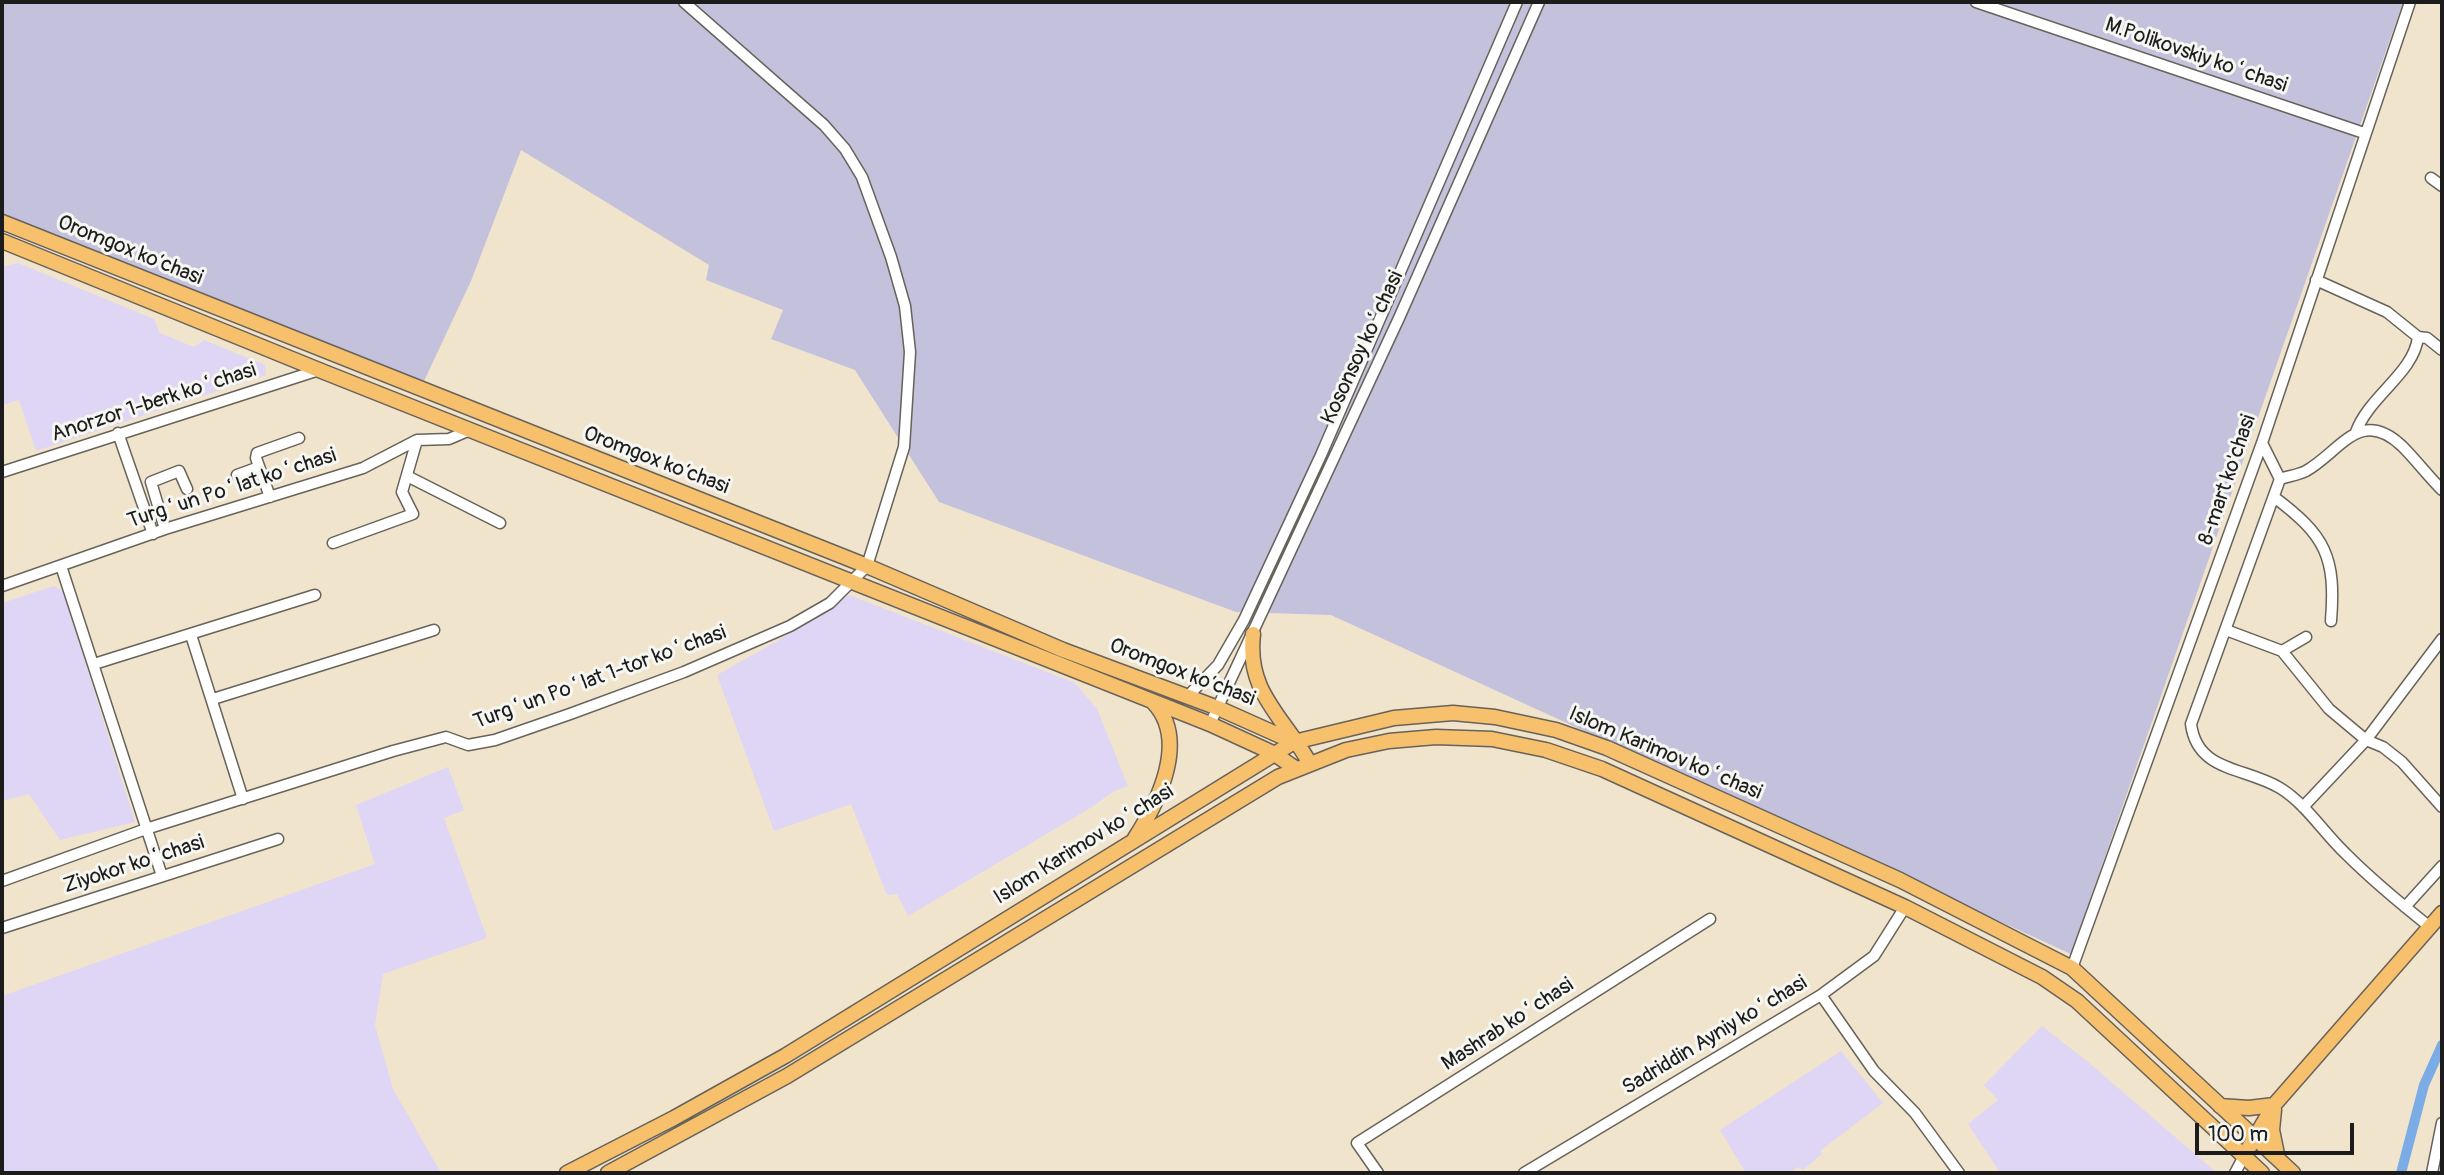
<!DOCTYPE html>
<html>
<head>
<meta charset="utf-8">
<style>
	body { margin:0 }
	#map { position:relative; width:2444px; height:1175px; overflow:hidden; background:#f1e4cd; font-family:Pangolin,sans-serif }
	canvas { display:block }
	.frame { position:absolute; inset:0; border:4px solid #1c1c1c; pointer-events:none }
	.scale { position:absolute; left:2195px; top:1123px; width:159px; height:32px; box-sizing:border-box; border:4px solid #1c1c1c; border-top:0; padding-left:9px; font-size:21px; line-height:24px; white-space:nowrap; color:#1c1c1c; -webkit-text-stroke:5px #f6f6f2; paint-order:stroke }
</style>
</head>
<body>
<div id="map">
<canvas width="2444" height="1175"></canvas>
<div class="frame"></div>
<div class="scale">100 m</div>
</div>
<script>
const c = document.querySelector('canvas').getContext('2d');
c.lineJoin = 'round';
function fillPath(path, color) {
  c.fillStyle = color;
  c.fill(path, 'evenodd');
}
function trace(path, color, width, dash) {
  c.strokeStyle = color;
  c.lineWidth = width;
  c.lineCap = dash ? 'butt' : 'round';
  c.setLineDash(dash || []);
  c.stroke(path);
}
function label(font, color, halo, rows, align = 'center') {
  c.font = font + ' Pangolin,sans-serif';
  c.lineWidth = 6;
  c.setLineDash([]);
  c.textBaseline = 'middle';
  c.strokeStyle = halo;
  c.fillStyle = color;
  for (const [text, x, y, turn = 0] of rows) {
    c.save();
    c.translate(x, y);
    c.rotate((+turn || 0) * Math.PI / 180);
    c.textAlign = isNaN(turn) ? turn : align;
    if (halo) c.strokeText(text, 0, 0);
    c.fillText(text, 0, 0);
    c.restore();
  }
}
const built = new Path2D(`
	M 18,263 L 154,319 L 160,333 L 194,347 L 204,340 L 265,365 L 266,375 L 36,451 L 19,400 L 2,405 L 2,267 Z
	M 54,586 L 63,591 L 135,822 L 60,840 L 29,794 L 2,801 L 2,603 Z
	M 849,595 L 1075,683 L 1097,709 L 1128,786 L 1114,791 L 1092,807 L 908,916 L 897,894 L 887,895 L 851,804 L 774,831 L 717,675 L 779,640 Z
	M 448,767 L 464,810 L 444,818 L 487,938 L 383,974 L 375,1025 L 393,1089 L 441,1173 L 2,1173 L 2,996 L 375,864 L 356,805 Z
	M 2042,1026 L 2088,1062 L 2217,1173 L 1998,1173 L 1999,1171 L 1968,1124 L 1998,1100 L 1984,1085 Z
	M 1841,1051 L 1883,1103 L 1820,1151 L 1822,1154 L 1803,1170 L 1798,1167 L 1789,1173 L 1746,1173 L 1720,1130 Z`);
const industrial = new Path2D(`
	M 2,2 L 2403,2 L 2071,954 L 1331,615 L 1236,612 L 939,502 L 855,370 L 771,339 L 783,310 L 706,280 L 709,265 L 521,150 L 471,281 L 424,381 L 157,279 L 2,216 Z`);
const canal = new Path2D(`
	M 2401,1173 L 2424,1085 L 2442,1045`);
const minor = new Path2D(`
	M 1976,2 L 2364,133
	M 2431,178 L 2442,186
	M 2316,280 L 2387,312 L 2418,337 L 2427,338 L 2442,350
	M 2356,432 C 2369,396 2414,373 2418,337
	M 118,433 L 153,534
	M 2262,443 L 2280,479 L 2191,724 C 2197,772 2245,767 2280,788 C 2306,804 2323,832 2345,853 C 2371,879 2401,904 2430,927
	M 2,472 L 319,370
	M 237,475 L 259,467
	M 407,476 L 500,523
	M 2280,479 C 2289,476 2298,475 2306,471 C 2340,452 2360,406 2402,446 C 2416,460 2428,476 2442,490
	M 270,497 L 256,458 L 257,453 L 299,438
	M 2274,497 C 2326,536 2336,557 2331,621
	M 165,529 L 151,482 L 179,471 L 187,489
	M 333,543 L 413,514 L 402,492 L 417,440
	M 61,566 L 162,876
	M 2,586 L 165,529 L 363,468 L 417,440 L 449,439 L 470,430
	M 2226,630 L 2282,651 L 2329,709 L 2366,740 L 2383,747 L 2402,762 L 2442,807
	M 191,635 L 243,799
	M 2282,651 L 2306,637
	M 94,664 L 315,595
	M 1187,697 L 1218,665 L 1244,620 L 1321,455 L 1517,2
	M 213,699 L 434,630
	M 1210,724 L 1399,318 L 1539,2
	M 2303,807 L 2366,740 L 2442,639
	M 2,881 L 146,829 L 393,751 L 446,737 L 468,745 L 495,740 L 570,714 L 684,672 L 790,626 L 830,603 L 867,566 L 904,447 L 910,352 L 905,306 L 891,257 L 862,177 L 845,149 L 824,125 L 684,2
	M 2405,907 L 2442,866
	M 2,928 L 278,839
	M 2072,968 L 2262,443 L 2410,2
	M 1821,995 L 1874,1071 L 1915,1113 L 1959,1173
	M 1378,1173 L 1357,1143 L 1710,919
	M 1524,1173 L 1821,995 L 1874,956 L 1905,907
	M 2235,1173 L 2244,1156
	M 2432,1173 L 2442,1123`);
const major = new Path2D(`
	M 2,222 L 867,566 L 1063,650 L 1218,708 L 1294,742
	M 2,241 L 319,370 L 1210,724 L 1273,753 L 1295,768
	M 1253,634 C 1246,692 1283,716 1309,762
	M 1135,838 C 1159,801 1189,739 1153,702
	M 2220,1106 L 2249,1108 L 2274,1105
	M 2274,1110 L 2272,1130 L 2278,1159
	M 2244,1156 L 2274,1105 L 2442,913
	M 567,1173 L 674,1118 L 785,1056 L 1294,742 L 1394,718 L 1453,713 L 1495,717 L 1556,730 L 1607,748 L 1900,880 L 2072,968 L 2293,1173
	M 608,1173 L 787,1076 L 1278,777 L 1346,750 L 1389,741 L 1436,737 L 1492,739 L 1546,750 L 1602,769 L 1905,907 L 2042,977 L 2077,1001 L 2262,1173`);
const streetNames = [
	["M.Polikovskiy koʻchasi",2196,56,19],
	["Oromgox ko‘chasi",130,251,22],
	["Kosonsoy koʻchasi",1363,348,-65],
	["Anorzor 1-berk koʻchasi",154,403,-18],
	["Oromgox ko‘chasi",656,461,21],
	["8-mart ko'chasi",2228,480,-71],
	["Turgʻun Poʻlat koʻchasi",232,489,-18],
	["Oromgox ko‘chasi",1182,673,21],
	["Turgʻun Poʻlat 1-tor koʻchasi",600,678,-20],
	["Islom Karimov koʻchasi",1665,754,23],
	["Islom Karimov koʻchasi",1084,845,-32],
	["Ziyokor koʻchasi",134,865,-18],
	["Mashrab koʻchasi",1508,1025,-33],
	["Sadriddin Ayniy koʻchasi",1715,1036,-31]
];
fillPath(built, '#dfd5f5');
fillPath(industrial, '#c3c1db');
trace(canal, '#7bace6', 10);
trace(minor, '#67625a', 13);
trace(major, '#67625a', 17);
trace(minor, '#fff', 10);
trace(major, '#f7c06c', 14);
label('21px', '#1c1c1c', '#f6f6f2', streetNames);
</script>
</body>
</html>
